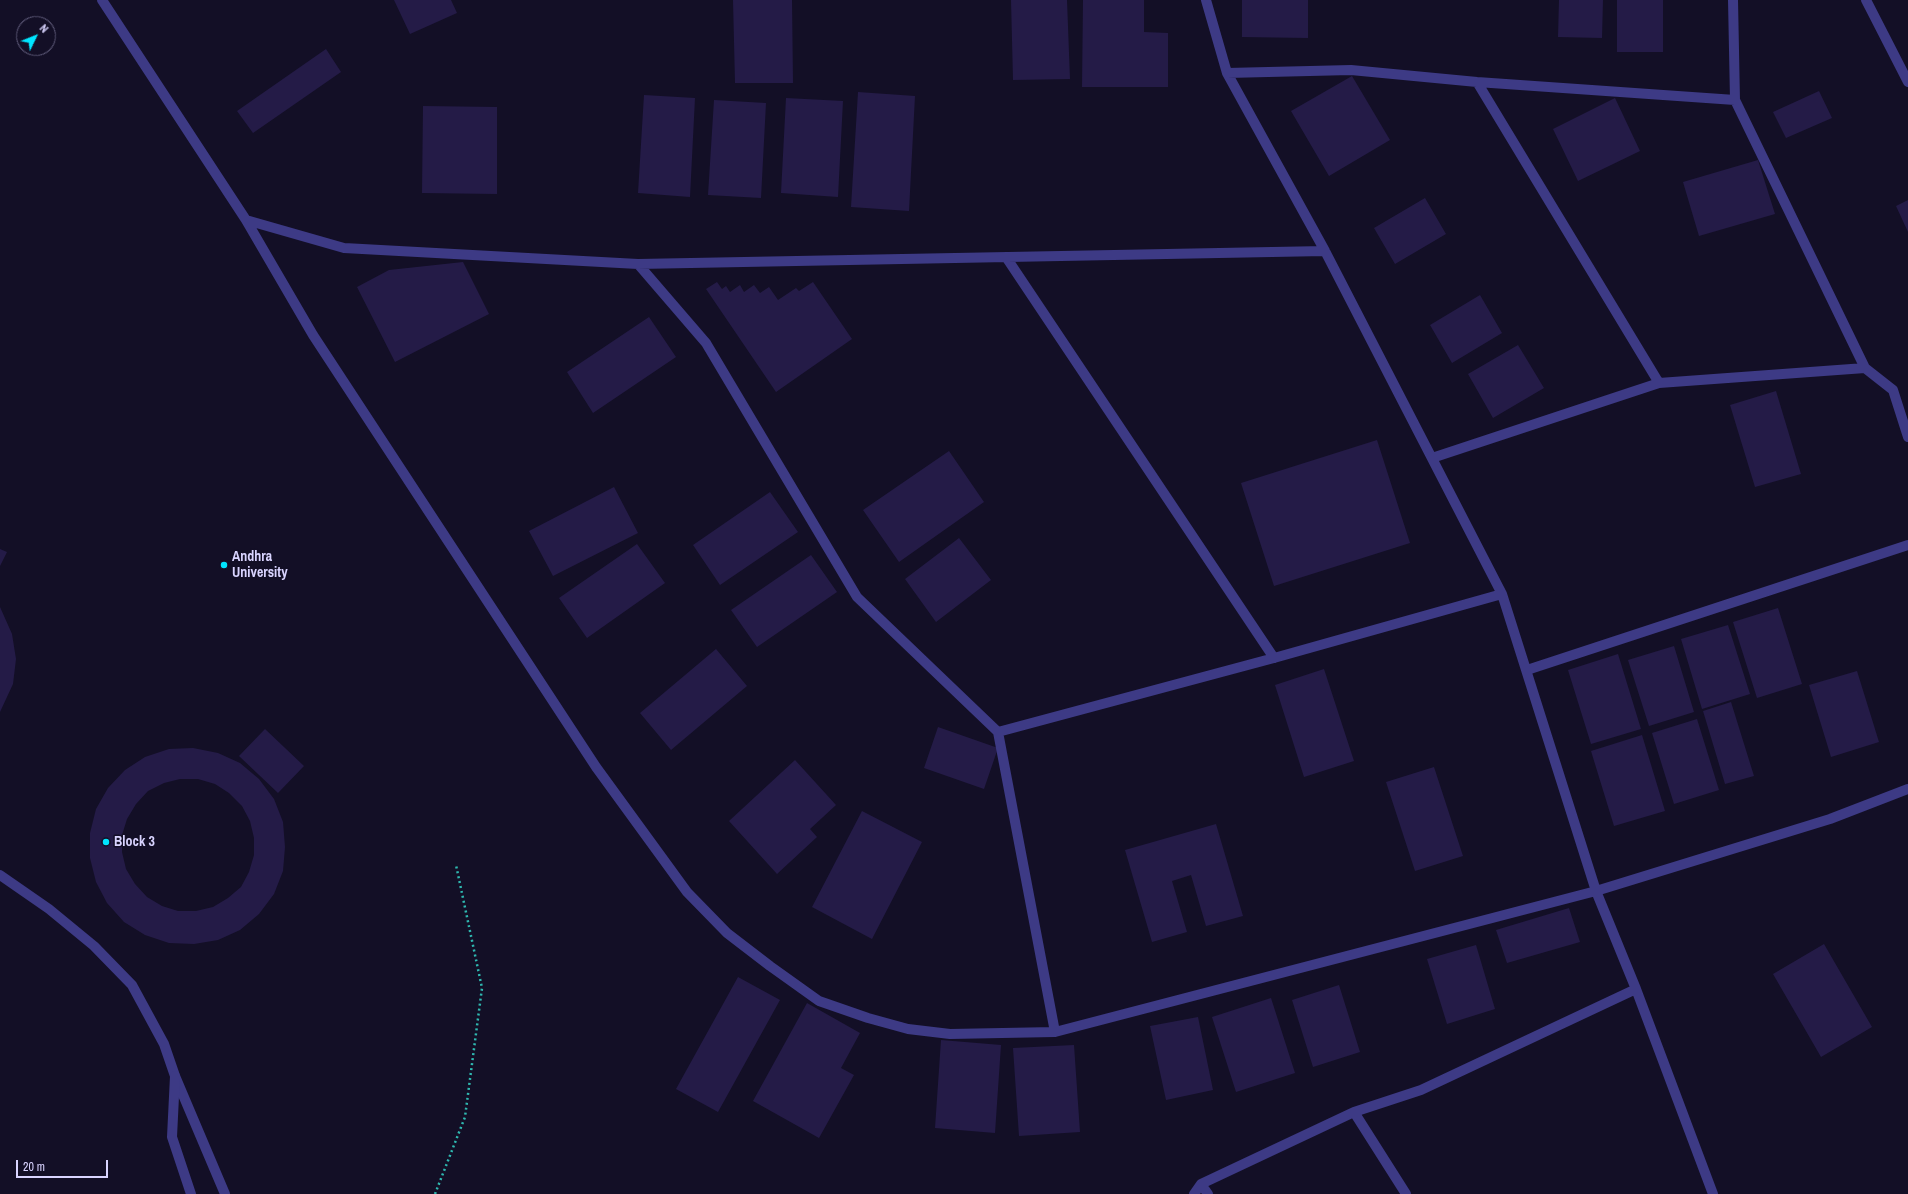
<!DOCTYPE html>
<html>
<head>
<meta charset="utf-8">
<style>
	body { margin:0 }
	#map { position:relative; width:1908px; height:1194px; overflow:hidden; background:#130f26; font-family:"Archivo Narrow",sans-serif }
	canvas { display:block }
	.north { position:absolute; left:16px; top:16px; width:40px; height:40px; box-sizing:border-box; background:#130f26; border:1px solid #625e7d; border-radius:50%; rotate:47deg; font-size:11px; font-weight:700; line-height:16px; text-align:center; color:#d9d4ff }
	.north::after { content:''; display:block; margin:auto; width:14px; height:18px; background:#00e5ff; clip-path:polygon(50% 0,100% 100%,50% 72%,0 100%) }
	.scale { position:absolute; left:16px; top:1160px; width:92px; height:18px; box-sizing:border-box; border:2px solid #d9d4ff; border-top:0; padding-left:5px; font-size:12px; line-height:14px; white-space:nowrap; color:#d9d4ff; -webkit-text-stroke:3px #130f26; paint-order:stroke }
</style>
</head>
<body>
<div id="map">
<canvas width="1908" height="1194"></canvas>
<div class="north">N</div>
<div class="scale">20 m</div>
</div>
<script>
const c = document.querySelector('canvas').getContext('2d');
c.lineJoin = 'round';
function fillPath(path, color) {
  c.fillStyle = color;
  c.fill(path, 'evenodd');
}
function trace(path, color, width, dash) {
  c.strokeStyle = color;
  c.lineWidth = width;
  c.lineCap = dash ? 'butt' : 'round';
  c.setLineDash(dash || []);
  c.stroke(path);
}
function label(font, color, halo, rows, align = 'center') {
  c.font = font + ' "Archivo Narrow",sans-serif';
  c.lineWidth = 3;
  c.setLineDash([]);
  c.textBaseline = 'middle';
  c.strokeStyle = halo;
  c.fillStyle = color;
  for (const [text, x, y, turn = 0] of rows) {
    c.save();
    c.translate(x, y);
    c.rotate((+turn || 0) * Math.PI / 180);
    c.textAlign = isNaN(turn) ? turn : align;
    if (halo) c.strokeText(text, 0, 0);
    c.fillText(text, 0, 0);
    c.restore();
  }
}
const building = new Path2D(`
	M 394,0 L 451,0 L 457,13 L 410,34 Z
	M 733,0 L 792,0 L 793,83 L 735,83 Z
	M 1011,0 L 1067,0 L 1070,79 L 1013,80 Z
	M 1083,0 L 1144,0 L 1144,32 L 1168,33 L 1168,87 L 1082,87 Z
	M 1242,0 L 1308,0 L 1308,38 L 1242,37 Z
	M 1559,0 L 1603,0 L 1602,38 L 1558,37 Z
	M 1617,0 L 1663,0 L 1663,52 L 1617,52 Z
	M 326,49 L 341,72 L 253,133 L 237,111 Z
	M 1352,76 L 1390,140 L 1329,176 L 1291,111 Z
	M 1819,91 L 1832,118 L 1786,138 L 1773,112 Z
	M 858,92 L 915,96 L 909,211 L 851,207 Z
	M 644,95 L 695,98 L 690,197 L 638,193 Z
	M 786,98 L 843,101 L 838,197 L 781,193 Z
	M 1615,98 L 1640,151 L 1578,181 L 1553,129 Z
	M 714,100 L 766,103 L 761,198 L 708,195 Z
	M 423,106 L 497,107 L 497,194 L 422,193 Z
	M 1758,160 L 1775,214 L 1699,236 L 1683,182 Z
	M 1425,198 L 1446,234 L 1395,264 L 1374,228 Z
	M 1908,200 L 1908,232 L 1896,206 Z
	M 463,262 L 489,314 L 395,362 L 357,287 L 389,270 Z
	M 717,282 L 722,289 L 726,286 L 730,292 L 740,285 L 744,292 L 754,285 L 760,293 L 769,287 L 778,300 L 796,288 L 799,291 L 813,282 L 852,339 L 776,392 L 706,289 Z
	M 1480,295 L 1502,333 L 1452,363 L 1430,325 Z
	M 649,317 L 676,357 L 593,413 L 567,372 Z
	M 1518,345 L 1544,388 L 1493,418 L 1468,374 Z
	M 1776,391 L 1801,474 L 1755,487 L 1730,405 Z
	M 1377,440 L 1410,543 L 1274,586 L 1241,483 Z
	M 949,451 L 984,502 L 899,562 L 863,510 Z
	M 614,487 L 638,533 L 553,576 L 529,531 Z
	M 770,492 L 798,532 L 720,585 L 693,545 Z
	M 959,538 L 991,580 L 936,622 L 905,579 Z
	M 637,544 L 665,583 L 587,638 L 559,598 Z
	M 0,549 L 7,552 L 0,566 Z
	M 811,555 L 837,592 L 757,647 L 731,610 Z
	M 0,607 L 12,634 L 16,659 L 13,684 L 0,712 Z
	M 1778,608 L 1802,684 L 1757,698 L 1733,622 Z
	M 1728,625 L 1750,694 L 1702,709 L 1681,639 Z
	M 1674,646 L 1694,712 L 1649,726 L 1628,660 Z
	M 716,649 L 747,686 L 671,750 L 640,713 Z
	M 1618,654 L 1641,729 L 1591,744 L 1568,670 Z
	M 1324,669 L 1354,761 L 1304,777 L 1275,685 Z
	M 1857,671 L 1879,742 L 1831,757 L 1809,685 Z
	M 1731,702 L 1754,776 L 1725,784 L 1703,711 Z
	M 1697,719 L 1719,790 L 1674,804 L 1652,733 Z
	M 938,727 L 998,748 L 984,789 L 924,768 Z
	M 265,729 L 304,766 L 278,793 L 239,756 Z
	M 1642,735 L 1665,811 L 1614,826 L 1591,751 Z
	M 193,748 L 218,753 L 240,763 L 259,779 L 274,799 L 283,822 L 285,847 L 283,871 L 274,894 L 259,914 L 240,930 L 218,940 L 194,944 L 169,943 L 145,935 L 124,922 L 107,903 L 96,882 L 90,858 L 90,833 L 96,809 L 108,788 L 125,770 L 145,757 L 169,749 ZM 180,779 L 198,779 L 215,784 L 229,793 L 242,806 L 250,821 L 254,838 L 254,855 L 249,872 L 241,887 L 228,898 L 213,907 L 196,911 L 178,911 L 162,906 L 147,897 L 135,884 L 126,869 L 122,852 L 122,835 L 127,819 L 136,804 L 148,791 L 164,783 Z
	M 795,760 L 836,805 L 810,829 L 817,837 L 777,874 L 729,821 Z
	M 1434,767 L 1463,856 L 1415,871 L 1386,782 Z
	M 862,811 L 922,842 L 872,939 L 812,907 Z
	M 1216,824 L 1243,916 L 1206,926 L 1191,875 L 1172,881 L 1187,932 L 1152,942 L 1125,850 Z
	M 1569,908 L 1580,942 L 1507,963 L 1496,930 Z
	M 1824,944 L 1872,1027 L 1821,1057 L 1773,974 Z
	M 1476,945 L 1495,1009 L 1447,1024 L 1427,959 Z
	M 738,977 L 780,1000 L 718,1112 L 676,1089 Z
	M 1339,985 L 1360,1052 L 1313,1067 L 1292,1000 Z
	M 1271,998 L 1295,1073 L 1236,1092 L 1212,1017 Z
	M 807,1003 L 860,1033 L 841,1068 L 854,1075 L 819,1138 L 753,1101 Z
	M 1198,1017 L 1213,1090 L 1166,1100 L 1150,1026 Z
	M 941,1040 L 1001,1045 L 995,1133 L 935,1128 Z
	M 1074,1045 L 1080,1132 L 1019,1136 L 1013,1048 Z`);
const path = new Path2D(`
	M 435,1194 L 465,1117 L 482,988 L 456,865`);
const service = new Path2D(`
	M 0,875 L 49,909 L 94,946 L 132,985 L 164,1044 L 175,1076 L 225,1194`);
const minor = new Path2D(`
	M 102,0 L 246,220 L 313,335 L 596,767 L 687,892 L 727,933 L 770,966 L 819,1001 L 868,1018 L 908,1029 L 950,1034 L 1055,1032 L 1596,891 L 1830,819 L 1908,789
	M 1206,0 L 1227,73 L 1325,251 L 1502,594 L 1596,891 L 1636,989 L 1713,1194
	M 1733,0 L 1735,100 L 1865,368 L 1893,390 L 1908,437
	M 1866,0 L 1908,82
	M 1227,73 L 1351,70 L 1477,82 L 1735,100
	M 1477,82 L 1659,383 L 1865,368
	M 246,220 L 344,248 L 638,264 L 706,343 L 857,597 L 998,732 L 1055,1032
	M 1006,257 L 1274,658
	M 638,264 L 1325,251
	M 1432,458 L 1659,383
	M 1527,670 L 1908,545
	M 998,732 L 1274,658 L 1502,594
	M 175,1076 L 172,1137 L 191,1194
	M 1354,1112 L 1406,1194
	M 1201,1184 L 1208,1194
	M 1194,1194 L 1201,1184 L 1354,1112 L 1421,1090 L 1636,989`);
const markers = [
	[224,565,4,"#00e5ff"],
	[106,842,4,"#00e5ff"]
];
const poiNames = [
	["Andhra",232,557],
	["University",232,573],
	["Block 3",114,842]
];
fillPath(building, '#241b47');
trace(path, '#2fb8b0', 2.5, [2, 3]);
trace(service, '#3d3a85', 10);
trace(minor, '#3d3a85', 10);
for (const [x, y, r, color] of markers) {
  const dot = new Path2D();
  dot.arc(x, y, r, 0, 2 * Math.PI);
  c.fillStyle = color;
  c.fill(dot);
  trace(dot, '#130f26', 1.5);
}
label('bold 14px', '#d9d4ff', '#130f26', poiNames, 'left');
</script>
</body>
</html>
